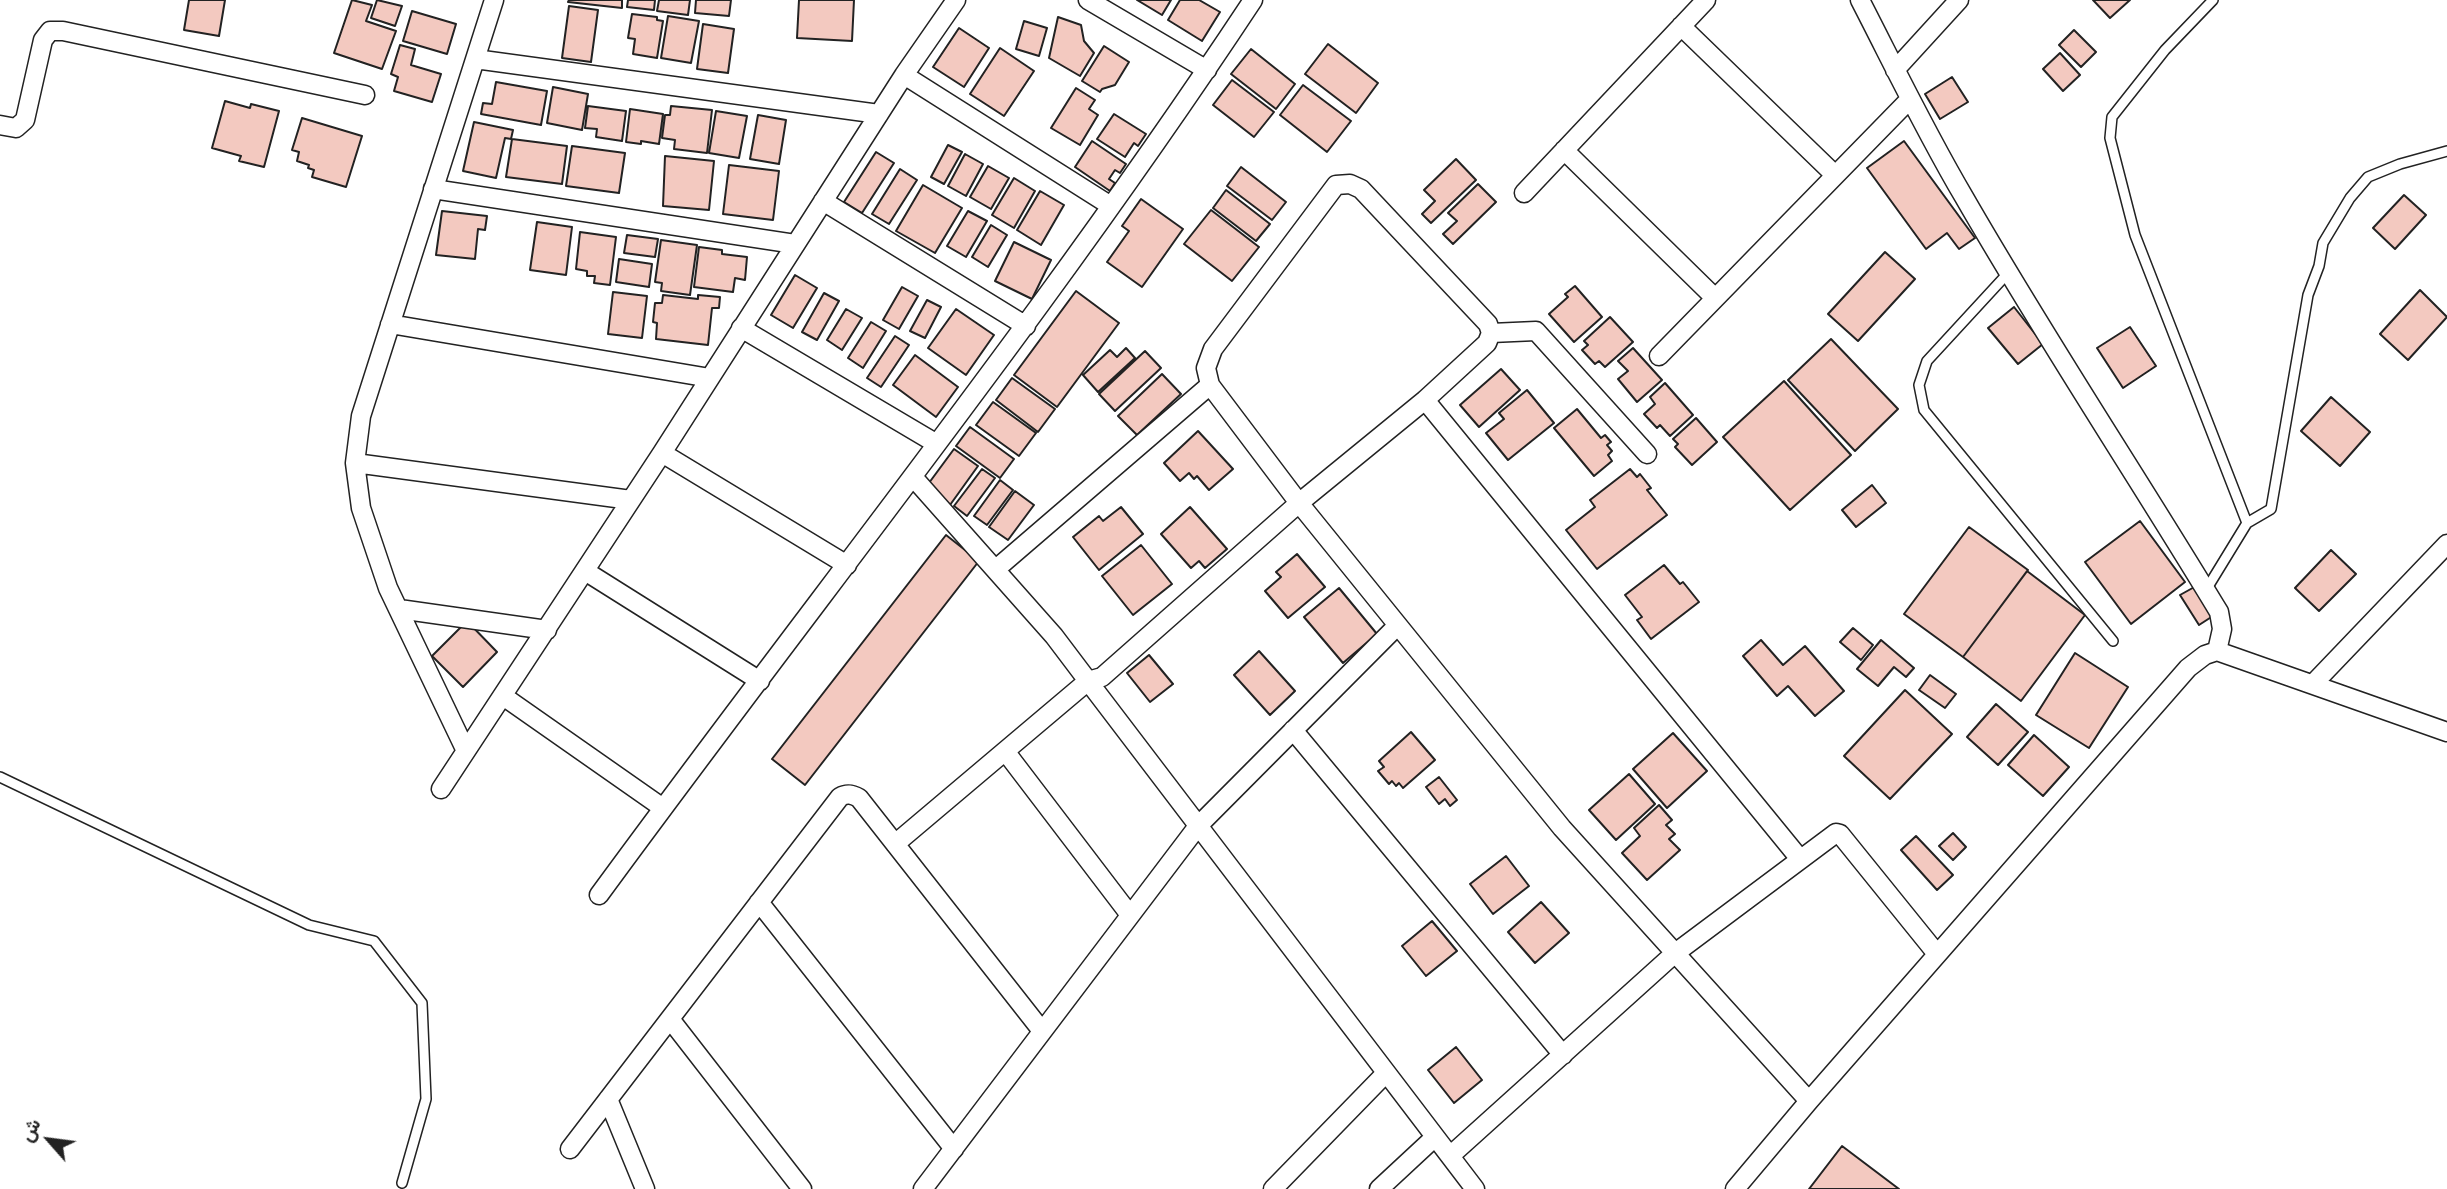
<!DOCTYPE html>
<html>
<head>
<meta charset="utf-8">
<style>
	body { margin:0 }
	#map { position:relative; width:2447px; height:1189px; overflow:hidden; background:#fff; font-family:"Fira Sans",Vazirmatn,sans-serif }
	canvas { display:block }
	.north { position:absolute; left:14px; top:1105px; width:70px; height:70px; -webkit-text-stroke:5px #fff; paint-order:stroke; rotate:298deg; font-size:19px; font-weight:700; line-height:28px; text-align:center; color:#222 }
	.north::after { content:''; display:block; margin:auto; width:24px; height:32px; background:#222; clip-path:polygon(50% 0,100% 100%,50% 72%,0 100%) }
</style>
</head>
<body>
<div id="map">
<canvas width="2447" height="1189"></canvas>
<div class="north">ش</div>
</div>
<script>
const c = document.querySelector('canvas').getContext('2d');
c.lineJoin = 'round';
function fillPath(path, color) {
  c.fillStyle = color;
  c.fill(path, 'evenodd');
}
function trace(path, color, width, dash) {
  c.strokeStyle = color;
  c.lineWidth = width;
  c.lineCap = dash ? 'butt' : 'round';
  c.setLineDash(dash || []);
  c.stroke(path);
}
const building = new Path2D(`
	M 189,0 L 225,0 L 219,36 L 184,30 Z
	M 352,0 L 372,5 L 366,21 L 396,31 L 382,69 L 334,53 Z
	M 377,0 L 402,6 L 395,26 L 371,18 Z
	M 569,0 L 622,0 L 622,8 L 568,2 Z
	M 628,0 L 655,0 L 654,10 L 627,7 Z
	M 659,0 L 690,0 L 688,15 L 657,11 Z
	M 696,0 L 731,0 L 729,16 L 695,13 Z
	M 799,0 L 854,0 L 852,41 L 797,38 Z
	M 1137,0 L 1171,0 L 1162,15 Z
	M 1180,0 L 1199,0 L 1220,12 L 1202,41 L 1168,20 Z
	M 2093,0 L 2130,0 L 2110,18 Z
	M 569,6 L 598,10 L 591,62 L 562,58 Z
	M 412,11 L 456,24 L 447,54 L 403,41 Z
	M 632,14 L 657,17 L 657,20 L 663,21 L 657,58 L 633,54 L 635,39 L 628,38 Z
	M 668,16 L 699,21 L 691,63 L 661,58 Z
	M 1058,17 L 1081,25 L 1084,41 L 1094,53 L 1080,76 L 1049,58 Z
	M 1024,21 L 1047,28 L 1039,56 L 1016,49 Z
	M 703,24 L 734,29 L 728,73 L 697,69 Z
	M 959,28 L 989,48 L 964,87 L 933,67 Z
	M 2074,30 L 2096,52 L 2081,67 L 2059,45 Z
	M 1328,44 L 1378,83 L 1356,113 L 1305,74 Z
	M 400,45 L 415,49 L 411,65 L 441,74 L 432,102 L 394,91 L 398,77 L 391,74 Z
	M 1104,46 L 1129,62 L 1115,85 L 1102,89 L 1100,92 L 1082,81 Z
	M 1000,48 L 1034,71 L 1004,116 L 970,94 Z
	M 1251,49 L 1295,84 L 1276,109 L 1231,74 Z
	M 2060,53 L 2080,75 L 2063,91 L 2043,69 Z
	M 1952,77 L 1968,102 L 1940,119 L 1925,94 Z
	M 1232,80 L 1274,112 L 1254,137 L 1213,105 Z
	M 496,82 L 547,91 L 541,125 L 481,114 L 483,103 L 492,104 Z
	M 1303,85 L 1351,121 L 1327,152 L 1280,115 Z
	M 553,87 L 588,94 L 582,130 L 547,123 Z
	M 1076,88 L 1095,100 L 1089,109 L 1098,115 L 1080,145 L 1051,128 Z
	M 225,101 L 250,108 L 251,104 L 279,111 L 264,167 L 239,161 L 241,156 L 212,148 Z
	M 588,106 L 626,111 L 622,141 L 596,137 L 597,129 L 585,128 Z
	M 671,106 L 712,110 L 707,153 L 674,149 L 675,140 L 662,138 L 665,115 L 670,115 Z
	M 630,109 L 663,114 L 659,144 L 641,141 L 641,144 L 626,142 Z
	M 716,111 L 747,116 L 739,158 L 709,153 Z
	M 1114,114 L 1146,134 L 1138,146 L 1134,143 L 1125,157 L 1097,139 Z
	M 758,115 L 786,120 L 779,164 L 750,159 Z
	M 302,118 L 362,136 L 346,187 L 312,177 L 314,170 L 308,168 L 309,165 L 297,161 L 299,152 L 292,150 Z
	M 474,122 L 513,130 L 511,139 L 505,138 L 496,178 L 463,171 Z
	M 512,139 L 567,146 L 562,184 L 506,177 Z
	M 1092,141 L 1126,164 L 1120,173 L 1115,170 L 1109,179 L 1115,183 L 1110,191 L 1075,167 Z
	M 1904,141 L 1975,238 L 1959,249 L 1947,233 L 1926,249 L 1867,168 Z
	M 948,145 L 962,152 L 944,184 L 931,177 Z
	M 572,146 L 625,153 L 619,193 L 566,186 Z
	M 876,152 L 894,163 L 862,213 L 844,202 Z
	M 965,154 L 983,164 L 966,196 L 948,186 Z
	M 665,156 L 714,161 L 709,210 L 663,206 Z
	M 1456,159 L 1476,180 L 1431,223 L 1422,214 L 1435,201 L 1424,190 Z
	M 729,165 L 779,171 L 773,220 L 723,214 Z
	M 988,166 L 1009,178 L 991,209 L 970,197 Z
	M 1241,167 L 1286,202 L 1272,220 L 1227,186 Z
	M 900,169 L 917,180 L 889,224 L 872,214 Z
	M 1014,178 L 1035,191 L 1014,228 L 992,215 Z
	M 1478,184 L 1496,202 L 1453,244 L 1443,234 L 1457,221 L 1448,213 Z
	M 923,185 L 962,208 L 935,253 L 896,231 Z
	M 1226,190 L 1270,224 L 1256,241 L 1213,208 Z
	M 1040,191 L 1064,205 L 1041,245 L 1017,230 Z
	M 2404,195 L 2426,215 L 2395,249 L 2373,228 Z
	M 1141,199 L 1183,229 L 1142,287 L 1107,262 L 1129,231 L 1122,226 Z
	M 1211,210 L 1259,247 L 1232,281 L 1184,244 Z
	M 442,211 L 487,216 L 485,230 L 478,229 L 475,259 L 436,255 Z
	M 968,211 L 987,221 L 966,257 L 947,246 Z
	M 537,222 L 572,227 L 566,275 L 530,270 Z
	M 991,225 L 1007,235 L 988,267 L 972,257 Z
	M 580,232 L 616,237 L 610,285 L 594,283 L 595,276 L 587,276 L 587,271 L 576,269 Z
	M 627,235 L 658,239 L 655,257 L 624,253 Z
	M 661,240 L 697,245 L 690,295 L 661,291 L 662,283 L 655,282 Z
	M 1014,242 L 1051,260 L 1032,299 L 995,281 Z
	M 699,247 L 722,250 L 722,254 L 747,257 L 745,280 L 735,278 L 733,292 L 694,287 Z
	M 1885,252 L 1915,279 L 1858,341 L 1828,314 Z
	M 619,259 L 652,264 L 649,287 L 616,282 Z
	M 795,275 L 817,288 L 793,328 L 771,315 Z
	M 1575,286 L 1602,317 L 1574,342 L 1549,314 L 1568,297 L 1565,294 Z
	M 902,287 L 918,296 L 899,329 L 883,320 Z
	M 2420,290 L 2447,317 L 2408,360 L 2380,334 Z
	M 1076,291 L 1119,323 L 1057,407 L 1014,375 Z
	M 613,292 L 647,296 L 642,338 L 608,334 Z
	M 824,293 L 839,301 L 817,340 L 802,332 Z
	M 663,295 L 698,299 L 698,295 L 720,297 L 719,308 L 712,308 L 708,345 L 656,339 L 657,323 L 653,322 L 655,303 L 662,303 Z
	M 927,300 L 941,307 L 925,338 L 910,331 Z
	M 2014,307 L 2043,344 L 2018,364 L 1988,328 Z
	M 846,309 L 862,318 L 842,350 L 827,340 Z
	M 956,309 L 994,335 L 966,375 L 928,348 Z
	M 1610,317 L 1633,342 L 1605,367 L 1599,361 L 1595,364 L 1582,350 L 1588,345 L 1584,341 Z
	M 871,322 L 886,331 L 863,368 L 848,358 Z
	M 2130,327 L 2156,366 L 2123,388 L 2097,348 Z
	M 895,336 L 909,345 L 881,387 L 867,378 Z
	M 1831,339 L 1898,409 L 1855,451 L 1788,380 Z
	M 1126,348 L 1135,358 L 1098,392 L 1083,375 L 1110,350 L 1117,357 Z
	M 1633,348 L 1662,380 L 1637,402 L 1618,379 L 1628,371 L 1618,361 Z
	M 1145,351 L 1161,368 L 1115,411 L 1099,394 Z
	M 915,355 L 958,387 L 936,417 L 893,385 Z
	M 1501,369 L 1520,390 L 1479,427 L 1460,405 Z
	M 1162,374 L 1181,394 L 1137,435 L 1118,416 Z
	M 1012,378 L 1055,409 L 1038,432 L 996,400 Z
	M 1784,381 L 1851,455 L 1790,510 L 1723,437 Z
	M 1665,383 L 1693,415 L 1670,436 L 1660,425 L 1657,428 L 1644,414 L 1655,404 L 1650,397 Z
	M 1527,390 L 1554,423 L 1508,460 L 1486,433 L 1504,419 L 1499,413 Z
	M 2331,397 L 2370,432 L 2340,466 L 2301,431 Z
	M 993,402 L 1036,433 L 1019,456 L 976,425 Z
	M 1577,409 L 1601,438 L 1605,435 L 1611,442 L 1607,445 L 1612,451 L 1608,455 L 1612,461 L 1594,476 L 1554,428 Z
	M 1696,418 L 1717,442 L 1692,465 L 1675,447 L 1678,444 L 1673,439 Z
	M 970,427 L 1014,459 L 1000,478 L 956,446 Z
	M 1198,431 L 1233,469 L 1209,490 L 1197,476 L 1194,479 L 1189,473 L 1180,481 L 1164,463 Z
	M 954,449 L 978,466 L 950,505 L 926,487 Z
	M 982,469 L 995,478 L 967,516 L 954,506 Z
	M 1630,469 L 1637,477 L 1640,474 L 1651,488 L 1647,490 L 1667,515 L 1597,569 L 1566,530 L 1595,507 L 1590,500 Z
	M 1000,480 L 1013,490 L 987,525 L 974,516 Z
	M 1872,485 L 1886,503 L 1856,527 L 1842,510 Z
	M 1015,491 L 1034,505 L 1008,540 L 989,527 Z
	M 1121,507 L 1143,534 L 1099,570 L 1073,537 L 1099,516 L 1103,521 Z
	M 1190,507 L 1227,549 L 1205,568 L 1199,561 L 1191,568 L 1161,534 Z
	M 2140,521 L 2185,582 L 2131,624 L 2085,562 Z
	M 1969,527 L 2028,570 L 1963,657 L 1904,614 Z
	M 946,535 L 979,561 L 805,785 L 772,759 Z
	M 1141,545 L 1172,584 L 1133,615 L 1102,576 Z
	M 2331,550 L 2356,574 L 2319,611 L 2295,588 Z
	M 1297,554 L 1325,587 L 1288,618 L 1265,591 L 1281,577 L 1276,572 Z
	M 1664,565 L 1680,584 L 1683,582 L 1699,602 L 1651,639 L 1637,620 L 1642,617 L 1625,595 Z
	M 2027,571 L 2085,615 L 2021,701 L 1963,657 Z
	M 2198,585 L 2216,614 L 2199,625 L 2180,595 Z
	M 1339,588 L 1377,634 L 1343,663 L 1304,617 Z
	M 467,621 L 497,652 L 463,687 L 432,656 Z
	M 1853,628 L 1873,645 L 1861,660 L 1840,642 Z
	M 1761,640 L 1783,665 L 1805,646 L 1844,691 L 1815,716 L 1788,686 L 1777,696 L 1743,656 Z
	M 1881,640 L 1914,668 L 1906,677 L 1894,667 L 1878,686 L 1857,669 Z
	M 1259,651 L 1295,691 L 1270,715 L 1234,675 Z
	M 2075,653 L 2128,687 L 2089,748 L 2036,715 Z
	M 1149,655 L 1173,684 L 1150,702 L 1127,673 Z
	M 1930,675 L 1956,694 L 1945,708 L 1919,690 Z
	M 1905,690 L 1952,734 L 1890,799 L 1844,756 Z
	M 1996,704 L 2028,732 L 1998,765 L 1967,737 Z
	M 1411,732 L 1435,760 L 1403,788 L 1399,783 L 1396,786 L 1392,781 L 1389,784 L 1378,771 L 1384,767 L 1379,761 Z
	M 1673,733 L 1707,771 L 1667,808 L 1633,769 Z
	M 2034,735 L 2069,767 L 2043,796 L 2008,765 Z
	M 1629,774 L 1655,804 L 1616,840 L 1589,810 Z
	M 1439,777 L 1457,800 L 1450,806 L 1445,799 L 1439,804 L 1426,787 Z
	M 1659,805 L 1672,820 L 1666,825 L 1675,834 L 1669,839 L 1680,850 L 1647,880 L 1622,853 L 1640,836 L 1634,828 Z
	M 1953,833 L 1966,847 L 1953,860 L 1939,846 Z
	M 1916,836 L 1953,875 L 1937,890 L 1901,850 Z
	M 1506,856 L 1529,886 L 1493,914 L 1470,884 Z
	M 1541,902 L 1569,933 L 1535,963 L 1508,932 Z
	M 1432,921 L 1457,951 L 1426,976 L 1402,946 Z
	M 1456,1047 L 1482,1080 L 1454,1103 L 1428,1070 Z
	M 1842,1146 L 1899,1189 L 1809,1189 Z`);
const lane = new Path2D(`
	M 2213,0 L 2165,50 L 2112,117 L 2110,138 L 2135,235 L 2247,523
	M 2009,272 L 1927,361 L 1919,385 L 1924,410 L 2113,641
	M 2206,590 L 2247,523 L 2271,509 L 2308,295 L 2319,266 L 2323,243 L 2350,198 L 2368,177 L 2400,164 L 2447,151
	M 0,777 L 309,925 L 374,941 L 422,1003 L 426,1099 L 402,1183`);
const street = new Path2D(`
	M 1088,0 L 1207,70
	M 1860,0 C 1894,66 1926,133 1964,197 C 2045,338 2135,473 2219,612 L 2222,629 L 2217,651
	M 1681,26 L 1835,175
	M 475,59 L 879,114
	M 1895,70 L 1959,0
	M 904,75 L 1111,206
	M 0,125 L 16,128 L 25,120 L 43,40 L 50,31 L 63,31 L 365,95
	M 1564,150 L 1715,298
	M 433,189 L 795,244
	M 1524,193 L 1706,0
	M 823,201 L 1026,326
	M 390,324 L 710,378
	M 741,328 L 937,444
	M 1491,333 L 1536,331 L 1647,454
	M 1659,356 L 1910,99
	M 1425,400 L 1800,859
	M 662,453 L 847,565
	M 355,463 L 631,500
	M 913,477 L 1054,636 L 1088,681 L 1102,677 L 1299,503 L 1425,400 L 1487,343 L 1491,333 L 1488,324 L 1361,189 L 1350,184 L 1336,185 L 1213,349 L 1206,368 L 1210,385 L 1299,503 L 1562,828 L 1809,1101
	M 996,569 L 1210,385
	M 585,571 L 760,681
	M 399,609 L 547,630
	M 2313,684 L 2447,544
	M 503,696 L 663,808
	M 1293,730 L 1563,1055
	M 466,751 L 388,588 L 361,508 L 355,463 L 361,416 L 494,0
	M 1005,751 L 1130,915
	M 441,789 L 662,453 L 904,75 L 956,0
	M 895,844 L 1088,681 L 1475,1189
	M 599,895 C 817,597 1049,309 1253,0
	M 759,902 L 954,1149
	M 670,1019 L 802,1189
	M 608,1099 L 645,1189
	M 570,1149 L 840,797 C 847,793 852,794 859,798 L 1042,1031
	M 1450,1156 L 1674,954 L 1836,833 L 1840,834 L 1937,954
	M 923,1189 L 1198,826 L 1397,626
	M 1273,1189 L 1386,1073
	M 1379,1189 L 1435,1137
	M 1735,1189 L 1809,1101 L 2188,668 L 2205,655 L 2217,651 L 2447,732`);
fillPath(building, '#f3c9c0');
trace(building, '#222', 2);
trace(lane, '#222', 12);
trace(street, '#222', 21);
trace(lane, '#fff', 9);
trace(street, '#fff', 18);
</script>
</body>
</html>
